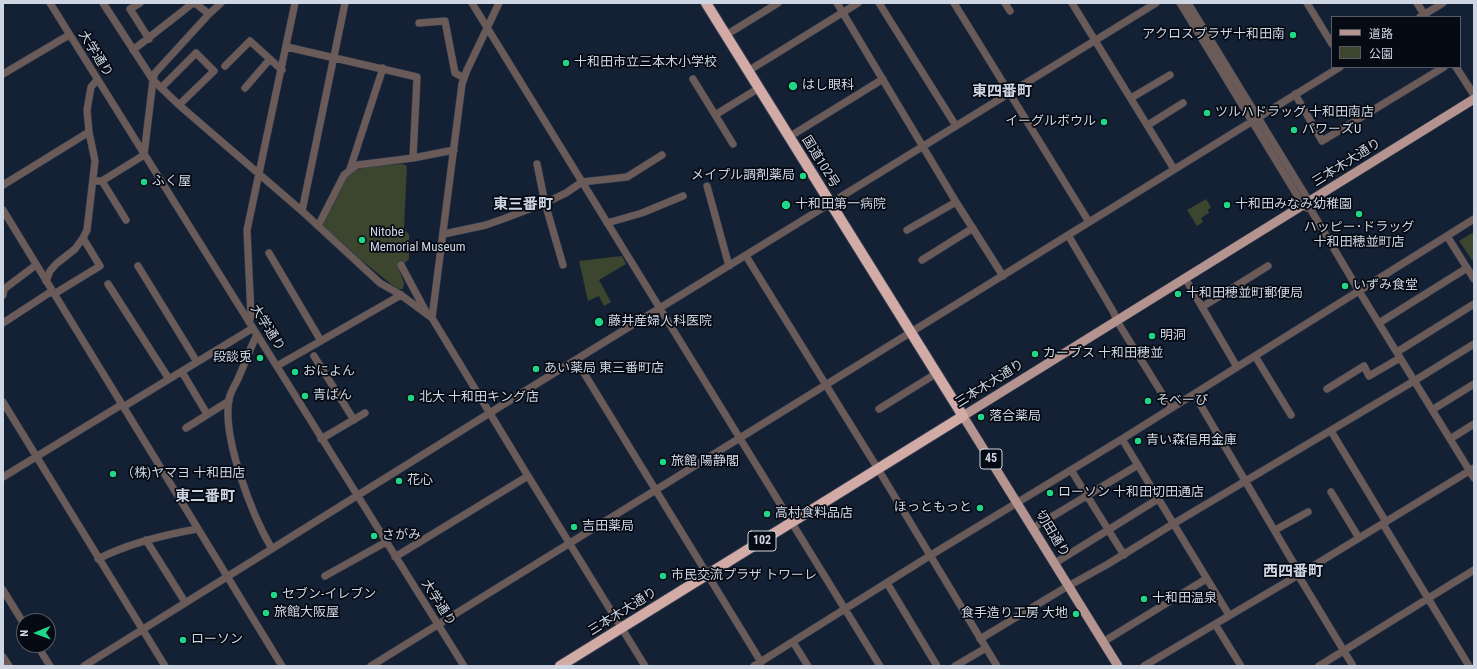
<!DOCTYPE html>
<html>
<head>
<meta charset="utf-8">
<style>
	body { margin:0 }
	#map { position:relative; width:1477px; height:669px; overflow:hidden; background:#142034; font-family:"Roboto Condensed","Noto Sans JP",sans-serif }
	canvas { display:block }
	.frame { position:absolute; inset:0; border:4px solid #ced6e4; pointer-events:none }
	.legend { position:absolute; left:1331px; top:16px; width:130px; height:52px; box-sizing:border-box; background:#050a13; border:1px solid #555c67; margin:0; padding:5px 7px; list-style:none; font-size:12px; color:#ced6e4 }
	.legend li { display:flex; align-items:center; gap:8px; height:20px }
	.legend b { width:20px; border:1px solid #555c67 }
	.north { position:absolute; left:16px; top:613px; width:40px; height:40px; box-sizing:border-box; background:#050a13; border:1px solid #555c67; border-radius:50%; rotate:269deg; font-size:11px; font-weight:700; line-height:16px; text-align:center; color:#ced6e4 }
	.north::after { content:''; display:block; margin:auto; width:14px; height:18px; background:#1fd887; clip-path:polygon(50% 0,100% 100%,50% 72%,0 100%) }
</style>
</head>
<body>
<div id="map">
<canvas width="1477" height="669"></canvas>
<div class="frame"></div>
<ul class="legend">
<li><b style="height:5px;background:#b59490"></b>道路</li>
<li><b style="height:11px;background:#3c452e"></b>公園</li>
</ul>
<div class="north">N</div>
</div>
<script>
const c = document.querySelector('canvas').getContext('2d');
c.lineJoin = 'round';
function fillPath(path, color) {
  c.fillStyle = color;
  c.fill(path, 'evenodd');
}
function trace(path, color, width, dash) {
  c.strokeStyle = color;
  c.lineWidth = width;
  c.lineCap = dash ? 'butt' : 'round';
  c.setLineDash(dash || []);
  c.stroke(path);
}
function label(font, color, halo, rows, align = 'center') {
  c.font = font + ' "Roboto Condensed","Noto Sans JP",sans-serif';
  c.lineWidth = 3.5;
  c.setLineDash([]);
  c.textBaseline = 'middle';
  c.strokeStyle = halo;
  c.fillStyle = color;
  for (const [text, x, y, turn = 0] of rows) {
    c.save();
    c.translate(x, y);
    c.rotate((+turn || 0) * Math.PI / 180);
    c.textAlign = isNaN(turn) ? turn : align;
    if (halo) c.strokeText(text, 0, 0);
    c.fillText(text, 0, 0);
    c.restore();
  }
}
const green = new Path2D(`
	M 403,164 L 407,166 L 404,229 L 409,235 L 409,259 L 399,269 L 404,283 L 403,289 L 398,289 L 392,285 L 360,259 L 321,224 L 326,203 L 334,186 L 352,172 L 368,166 Z
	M 1206,199 L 1211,207 L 1208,210 L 1209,213 L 1201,218 L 1203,222 L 1197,226 L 1187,210 Z
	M 1474,232 L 1474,263 L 1459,241 Z
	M 622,256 L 626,264 L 599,280 L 611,302 L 604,306 L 599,296 L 588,301 L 579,261 Z`);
const minor = new Path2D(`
	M 50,3 L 464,666
	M 103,3 L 153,80 L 179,105 L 302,211 L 380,283 L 401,295 L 432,318 L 528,476 L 645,666
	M 140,3 L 130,9 L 149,39
	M 195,3 L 209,14
	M 472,3 L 880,666
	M 837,3 L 956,202 L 1003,276
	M 879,3 L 956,126
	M 954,3 L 1089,222
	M 1005,3 L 1010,11
	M 1072,3 L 1174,169
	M 1180,3 L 1303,205 L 1307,208
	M 1188,3 L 1309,201 L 1311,210 L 1359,291 L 1474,478
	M 1307,3 L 1332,44
	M 1417,3 L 1426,17
	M 1420,17 L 1443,3
	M 419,23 L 445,21 L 455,73 L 464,78
	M 726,35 L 778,3
	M 287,47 L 417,77 L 413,158
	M 133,50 L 193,3
	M 225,66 L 250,41 L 282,70
	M 1456,67 L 1474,95
	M 748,71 L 858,3
	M 3,74 L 69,35
	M 693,79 L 733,144
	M 161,88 L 196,53 L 214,71 L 179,105
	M 245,88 L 270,59
	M 1295,94 L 1322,141 L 1444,67
	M 1131,98 L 1170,75
	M 715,115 L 759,88
	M 1148,125 L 1183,103
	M 789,137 L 883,79
	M 537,164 L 545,203 L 563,265
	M 350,169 L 383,68
	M 93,181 L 102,181 L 144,155 L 153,80 L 155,73 L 209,14 L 221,3
	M 102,181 L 126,220
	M 3,185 L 89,132
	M 707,186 L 729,266
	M 3,210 L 282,666
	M 302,211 L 345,3
	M 607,223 L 642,213 L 683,196
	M 318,226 L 344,175 L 357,165 L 413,158 L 454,150
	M 907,230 L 956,202
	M 444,234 L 486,225 L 503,219 L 545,203 L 566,193 L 582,182 L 627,177 L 662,155
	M 1068,235 L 1114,313 L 1117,321 L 1171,408
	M 1447,236 L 1474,279
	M 269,253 L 321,341
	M 746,256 L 878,469 L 997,666
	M 922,260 L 973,228
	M 401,265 L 426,312
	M 138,266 L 197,362
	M 1185,278 L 1202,307 L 1268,266
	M 46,281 L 50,271 L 56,264 L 75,249 L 83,238 L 87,230 L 95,161 L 89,132 L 87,110 L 91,87 L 97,80
	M 108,284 L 169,379
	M 54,294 L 100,266 L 83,238
	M 3,295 L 4,289 L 36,265
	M 1202,307 L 1237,367
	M 432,318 L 462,84 L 467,70 L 499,3
	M 249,322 L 251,316 L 247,230 L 295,3
	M 3,323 L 52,291
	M 1379,323 L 1467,268
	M 257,335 C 250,348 246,361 240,374 C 237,383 231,390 229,399 C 222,438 252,515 272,549
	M 1397,352 L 1474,304
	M 314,356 L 354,420
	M 1255,356 L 1291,415
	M 576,360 L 761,662
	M 277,366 L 401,295
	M 182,372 L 207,414
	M 1327,389 L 1364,366 L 1369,376 L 1400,358
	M 1194,394 L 1300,574
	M 3,402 L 165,666
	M 123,407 L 253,328
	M 879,409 L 937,373
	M 1432,410 L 1474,384
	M 186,428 L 229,401
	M 1331,431 L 1386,522
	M 321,439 L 365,413
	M 1122,439 L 1229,615
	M 1450,439 L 1474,424
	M 1071,470 L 1124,555
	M 3,477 L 121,405
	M 1331,492 L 1359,538
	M 1383,524 L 1469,666
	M 1033,528 L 1138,465
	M 1275,530 L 1308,512
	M 146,540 L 185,602
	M 395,557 L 528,476
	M 98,559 C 129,543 163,535 197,529
	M 1055,563 L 1158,499
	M 1298,575 L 1353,666
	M 325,576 L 386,542
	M 887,583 L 937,666
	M 3,590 L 24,624
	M 1215,624 L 1241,666
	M 980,639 L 1063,589 L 1108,564 L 1173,524 L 1414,381 L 1474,344
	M 793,642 L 808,666
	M 1103,642 L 1206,579
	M 37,645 L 50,666
	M 3,657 L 9,666
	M 84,666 L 533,386 L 1156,3
	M 371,666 L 1340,67
	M 754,666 L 931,555 L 1122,439 L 1474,219
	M 955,666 L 986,648
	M 1144,666 L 1300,574 L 1474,468
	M 1319,666 L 1474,570`);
const major = new Path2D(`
	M 1118,666 L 963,416 L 1474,99`);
const highway = new Path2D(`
	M 560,666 L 963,416 L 706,3`);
const markers = [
	[1293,35,4,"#1fd887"],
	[566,63,4,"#1fd887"],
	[793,86,5,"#1fd887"],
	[1207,113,4,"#1fd887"],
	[1104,122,4,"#1fd887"],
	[1294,130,4,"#1fd887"],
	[803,176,4,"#1fd887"],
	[144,182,4,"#1fd887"],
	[786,205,5,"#1fd887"],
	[1227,205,4,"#1fd887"],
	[1359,214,4,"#1fd887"],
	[362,240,4,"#1fd887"],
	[1345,286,4,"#1fd887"],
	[1178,294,4,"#1fd887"],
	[599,322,5,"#1fd887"],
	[1152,336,4,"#1fd887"],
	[1035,354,4,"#1fd887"],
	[260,358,4,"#1fd887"],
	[536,369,4,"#1fd887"],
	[295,372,4,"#1fd887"],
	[305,396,4,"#1fd887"],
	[411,398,4,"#1fd887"],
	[1148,401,4,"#1fd887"],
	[981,417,4,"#1fd887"],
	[1138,441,4,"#1fd887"],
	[663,462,4,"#1fd887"],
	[113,474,4,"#1fd887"],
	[399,481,4,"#1fd887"],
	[1050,493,4,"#1fd887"],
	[980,508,4,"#1fd887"],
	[767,514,4,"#1fd887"],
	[574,527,4,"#1fd887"],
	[374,536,4,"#1fd887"],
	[663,576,4,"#1fd887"],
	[274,595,4,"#1fd887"],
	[1144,599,4,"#1fd887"],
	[266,613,4,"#1fd887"],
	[1076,614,4,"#1fd887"],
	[183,640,4,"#1fd887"]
];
const shields = [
	[991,459,22],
	[762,541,28]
];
const shieldNames = [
	["45",991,459],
	["102",762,541]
];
const poiNames = [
	["アクロスプラザ十和田南",1285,35,"right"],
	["十和田市立三本木小学校",574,63],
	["はし眼科",802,86],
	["ツルハドラッグ 十和田南店",1215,113],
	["イーグルボウル",1096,122,"right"],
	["パワーズU",1302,130],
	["メイプル調剤薬局",795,176,"right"],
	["ふく屋",152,182],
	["十和田第一病院",795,205],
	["十和田みなみ幼稚園",1235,205],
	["ハッピー･ドラッグ",1359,228,"center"],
	["十和田穂並町店",1359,243,"center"],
	["Nitobe",370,233],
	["Memorial Museum",370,248],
	["いずみ食堂",1353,286],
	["十和田穂並町郵便局",1186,294],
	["藤井産婦人科医院",608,322],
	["明洞",1160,336],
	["カーブス 十和田穂並",1043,354],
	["段談兎",252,358,"right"],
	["あい薬局 東三番町店",544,369],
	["おによん",303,372],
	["青ばん",313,396],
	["北大 十和田キング店",419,398],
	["そべーぴ",1156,401],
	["落合薬局",989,417],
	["青い森信用金庫",1146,441],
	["旅館 陽静閣",671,462],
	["（株)ヤマヨ 十和田店",121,474],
	["花心",407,481],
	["ローソン 十和田切田通店",1058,493],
	["ほっともっと",972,508,"right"],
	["高村食料品店",775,514],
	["吉田薬局",582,527],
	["さがみ",382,536],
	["市民交流プラザ トワーレ",671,576],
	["セブン-イレブン",282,595],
	["十和田温泉",1152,599],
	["旅館大阪屋",274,613],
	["食手造り工房 大地",1068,614,"right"],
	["ローソン",191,640]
];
const streetNames = [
	["大学通り",95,54,58],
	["国道102号",820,162,58],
	["三本木大通り",1347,163,-32],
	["大学通り",267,328,58],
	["三本木大通り",990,384,-32],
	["切田通り",1052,534,59],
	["大学通り",438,603,58],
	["三本木大通り",623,612,-32]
];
const quarterNames = [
	["東四番町",1002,92],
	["東三番町",523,205],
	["東二番町",205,497],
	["西四番町",1293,572]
];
fillPath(green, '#3c452e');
trace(minor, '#323d50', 8);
trace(major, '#323d50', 10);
trace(highway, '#323d50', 12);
trace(minor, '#6a5a58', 7);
trace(major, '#b59490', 9);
trace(highway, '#d3aba6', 10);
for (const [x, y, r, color] of markers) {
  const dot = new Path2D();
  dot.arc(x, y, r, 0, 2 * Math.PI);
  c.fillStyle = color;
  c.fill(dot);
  trace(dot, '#050a13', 1.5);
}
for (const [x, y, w] of shields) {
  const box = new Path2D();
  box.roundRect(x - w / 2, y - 10, w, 20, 3);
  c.fillStyle = '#050a13';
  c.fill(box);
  trace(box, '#ced6e4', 1);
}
label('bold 12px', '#ced6e4', null, shieldNames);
label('13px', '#ced6e4', '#050a13', poiNames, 'left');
label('13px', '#ced6e4', '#050a13', streetNames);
label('bold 15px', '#ced6e4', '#050a13', quarterNames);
</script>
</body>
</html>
